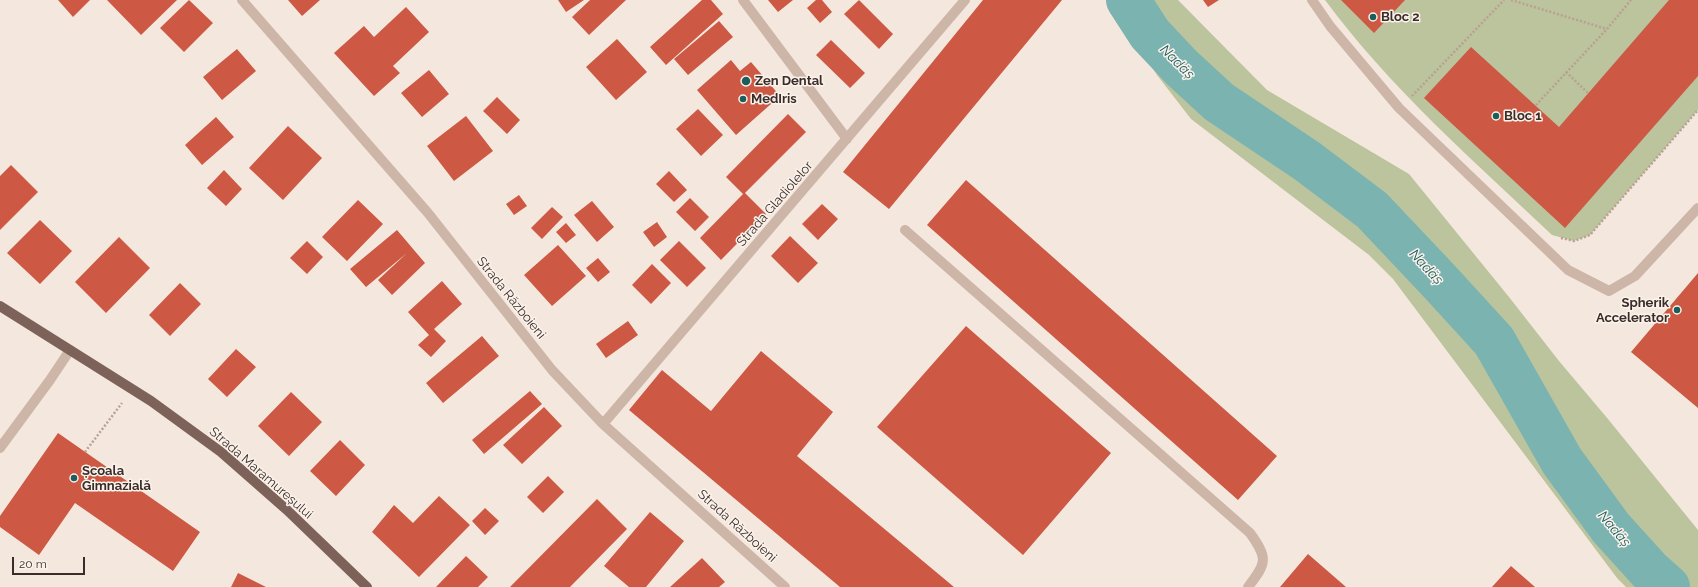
<!DOCTYPE html>
<html>
<head>
<meta charset="utf-8">
<style>
	body { margin:0 }
	#map { position:relative; width:1698px; height:587px; overflow:hidden; background:#f4e8de; font-family:Raleway,sans-serif }
	canvas { display:block }
	.scale { position:absolute; left:12px; top:557px; width:73px; height:18px; box-sizing:border-box; border:2px solid #3a2d29; border-top:0; padding-left:5px; font-size:12px; line-height:14px; white-space:nowrap; color:#3a2d29; -webkit-text-stroke:3px #fbf2eb; paint-order:stroke }
</style>
</head>
<body>
<div id="map">
<canvas width="1698" height="587"></canvas>
<div class="scale">20 m</div>
</div>
<script>
const c = document.querySelector('canvas').getContext('2d');
c.lineJoin = 'round';
function fillPath(path, color) {
  c.fillStyle = color;
  c.fill(path, 'evenodd');
}
function trace(path, color, width, dash) {
  c.strokeStyle = color;
  c.lineWidth = width;
  c.lineCap = dash ? 'butt' : 'round';
  c.setLineDash(dash || []);
  c.stroke(path);
}
function label(font, color, halo, rows, align = 'center') {
  c.font = font + ' Raleway,sans-serif';
  c.lineWidth = 3;
  c.setLineDash([]);
  c.textBaseline = 'middle';
  c.strokeStyle = halo;
  c.fillStyle = color;
  for (const [text, x, y, turn = 0] of rows) {
    c.save();
    c.translate(x, y);
    c.rotate((+turn || 0) * Math.PI / 180);
    c.textAlign = isNaN(turn) ? turn : align;
    if (halo) c.strokeText(text, 0, 0);
    c.fillText(text, 0, 0);
    c.restore();
  }
}
const green = new Path2D(`
	M 1109,0 L 1178,0 L 1267,90 L 1409,174 L 1509,297 L 1559,361 L 1608,419 L 1698,530 L 1698,587 L 1626,587 L 1617,578 L 1393,279 L 1369,255 L 1191,119 L 1157,75 Z
	M 1325,0 L 1698,0 L 1698,110 L 1590,235 L 1574,241 L 1552,235 C 1473,160 1390,88 1325,0 Z`);
const river = new Path2D(`
	M 1128,0 L 1150,34 L 1182,68 L 1219,102 L 1307,161 L 1372,210 L 1440,282 L 1494,341 L 1562,461 L 1611,528 L 1650,571 L 1668,587`);
const building = new Path2D(`
	M 58,0 L 90,0 L 73,17 Z
	M 107,0 L 177,0 L 141,35 Z
	M 189,0 L 213,23 L 184,52 L 160,28 Z
	M 288,0 L 320,0 L 302,16 Z
	M 558,0 L 584,0 L 566,12 Z
	M 590,0 L 626,0 L 589,35 L 572,17 Z
	M 702,0 L 711,0 L 723,14 L 666,65 L 650,47 Z
	M 768,0 L 793,0 L 778,12 Z
	M 816,0 L 822,0 L 832,12 L 820,23 L 807,8 Z
	M 859,0 L 893,34 L 879,49 L 844,14 Z
	M 983,0 L 1062,0 L 889,209 L 843,172 Z
	M 1203,0 L 1219,0 L 1208,7 Z
	M 1341,0 L 1405,0 L 1374,33 Z
	M 1669,0 L 1698,0 L 1698,76 L 1565,228 L 1424,98 L 1471,47 L 1559,127 Z
	M 406,7 L 429,32 L 393,66 L 400,73 L 374,96 L 334,53 L 364,26 L 374,37 Z
	M 719,21 L 733,37 L 688,75 L 674,59 Z
	M 617,39 L 647,72 L 616,100 L 586,67 Z
	M 831,40 L 865,73 L 850,88 L 816,55 Z
	M 237,49 L 256,71 L 222,100 L 203,77 Z
	M 731,60 L 740,71 L 751,62 L 780,96 L 736,135 L 697,90 Z
	M 429,70 L 449,94 L 422,117 L 401,93 Z
	M 497,97 L 520,120 L 507,134 L 483,111 Z
	M 698,109 L 723,135 L 701,156 L 676,129 Z
	M 788,114 L 806,132 L 745,193 L 766,214 L 721,260 L 700,238 L 743,194 L 726,177 Z
	M 466,116 L 493,151 L 454,181 L 427,146 Z
	M 216,117 L 234,137 L 202,165 L 185,145 Z
	M 288,126 L 322,158 L 283,200 L 249,168 Z
	M 11,165 L 38,192 L 0,230 L 0,176 Z
	M 224,170 L 242,189 L 226,206 L 207,188 Z
	M 669,171 L 687,190 L 674,202 L 656,184 Z
	M 966,180 L 1277,456 L 1238,500 L 927,225 Z
	M 519,195 L 527,206 L 514,215 L 506,204 Z
	M 690,198 L 709,217 L 695,231 L 676,212 Z
	M 358,200 L 383,224 L 347,261 L 322,237 Z
	M 592,201 L 614,227 L 597,242 L 574,215 Z
	M 822,204 L 838,219 L 818,240 L 802,224 Z
	M 552,207 L 563,217 L 542,239 L 531,228 Z
	M 40,220 L 72,251 L 40,284 L 7,253 Z
	M 657,222 L 667,237 L 654,247 L 643,232 Z
	M 566,223 L 576,235 L 566,243 L 556,232 Z
	M 397,230 L 425,263 L 392,295 L 378,280 L 407,253 L 366,287 L 350,269 Z
	M 790,236 L 818,263 L 798,283 L 771,256 Z
	M 119,237 L 150,268 L 106,313 L 75,282 Z
	M 307,241 L 323,257 L 307,274 L 290,258 Z
	M 679,241 L 706,268 L 687,287 L 660,260 Z
	M 558,245 L 586,276 L 552,306 L 524,275 Z
	M 598,258 L 610,272 L 598,282 L 586,268 Z
	M 652,264 L 671,283 L 651,304 L 632,285 Z
	M 1698,273 L 1698,408 L 1631,352 Z
	M 442,281 L 462,304 L 434,329 L 446,341 L 431,357 L 418,345 L 429,335 L 408,312 Z
	M 180,283 L 201,304 L 170,336 L 149,315 Z
	M 628,321 L 638,335 L 606,358 L 596,344 Z
	M 966,326 L 1111,453 L 1023,555 L 877,427 Z
	M 482,336 L 499,356 L 443,403 L 426,383 Z
	M 236,349 L 256,367 L 227,397 L 208,379 Z
	M 761,351 L 833,412 L 797,456 L 954,587 L 840,587 L 629,410 L 662,370 L 711,411 Z
	M 530,391 L 542,404 L 484,454 L 472,440 Z
	M 291,392 L 322,422 L 289,456 L 258,426 Z
	M 544,407 L 562,426 L 522,464 L 503,445 Z
	M 58,433 L 200,532 L 173,571 L 75,503 L 39,555 L 0,527 L 0,516 Z
	M 340,440 L 365,465 L 336,496 L 310,471 Z
	M 548,476 L 564,492 L 543,513 L 527,497 Z
	M 439,496 L 470,525 L 419,577 L 372,532 L 394,505 L 413,523 Z
	M 597,499 L 627,529 L 570,587 L 510,587 Z
	M 485,508 L 499,521 L 485,535 L 472,521 Z
	M 650,512 L 684,541 L 646,587 L 629,587 L 604,566 Z
	M 1308,554 L 1346,587 L 1280,587 Z
	M 466,556 L 488,577 L 478,587 L 436,587 Z
	M 702,558 L 725,582 L 719,587 L 670,587 Z
	M 1511,566 L 1535,587 L 1492,587 Z
	M 238,573 L 266,587 L 231,587 Z`);
const path = new Path2D(`
	M 1511,0 L 1607,29
	M 1566,72 L 1588,93
	M 1412,96 L 1504,0
	M 1536,105 L 1607,29 L 1631,0
	M 1561,238 L 1574,241 L 1590,235 L 1698,110
	M 85,452 L 122,403`);
const minor = new Path2D(`
	M 242,0 L 428,213 L 552,370 L 603,424 L 785,587
	M 743,0 L 847,139
	M 1312,0 L 1330,26 L 1399,108 L 1568,270 L 1609,291 L 1635,276 L 1698,208
	M 905,230 L 1250,533 C 1268,558 1267,563 1248,587
	M 603,424 L 965,0
	M 0,448 L 50,380 L 70,350`);
const major = new Path2D(`
	M 0,306 L 151,401 L 221,452 L 287,510 L 367,587`);
const markers = [
	[1373,17,4,"#1b5e5d"],
	[746,81,5,"#1b5e5d"],
	[743,99,4,"#1b5e5d"],
	[1496,116,4,"#1b5e5d"],
	[1677,310,4,"#1b5e5d"],
	[74,478,4,"#1b5e5d"]
];
const poiNames = [
	["Bloc 2",1381,17],
	["Zen Dental",755,81],
	["MedIris",751,99],
	["Bloc 1",1504,116],
	["Spherik",1669,303,"right"],
	["Accelerator",1669,318,"right"],
	["Școala",82,471],
	["Gimnazială",82,486]
];
const streetNames = [
	["Strada Gladiolelor",775,204,-49],
	["Strada Războieni",511,298,51],
	["Strada Maramureșului",261,473,41],
	["Strada Războieni",737,526,42]
];
const waterNames = [
	["Nadăș",1177,62,45],
	["Nadăș",1426,267,47],
	["Nadăș",1614,529,50]
];
fillPath(green, '#bbc49c');
trace(river, '#7bb3b1', 44);
fillPath(building, '#cd5843');
trace(path, '#b9a092', 2.5, [2, 2]);
trace(minor, '#cdb6a8', 10);
trace(major, '#7d6259', 10);
for (const [x, y, r, color] of markers) {
  const dot = new Path2D();
  dot.arc(x, y, r, 0, 2 * Math.PI);
  c.fillStyle = color;
  c.fill(dot);
  trace(dot, '#fbf2eb', 1.5);
}
label('bold 13px', '#3a2d29', '#fbf2eb', poiNames, 'left');
label('13px', '#3a2d29', '#fbf2eb', streetNames);
label('italic 14px', '#1b5e5d', '#fbf2eb', waterNames);
</script>
</body>
</html>
